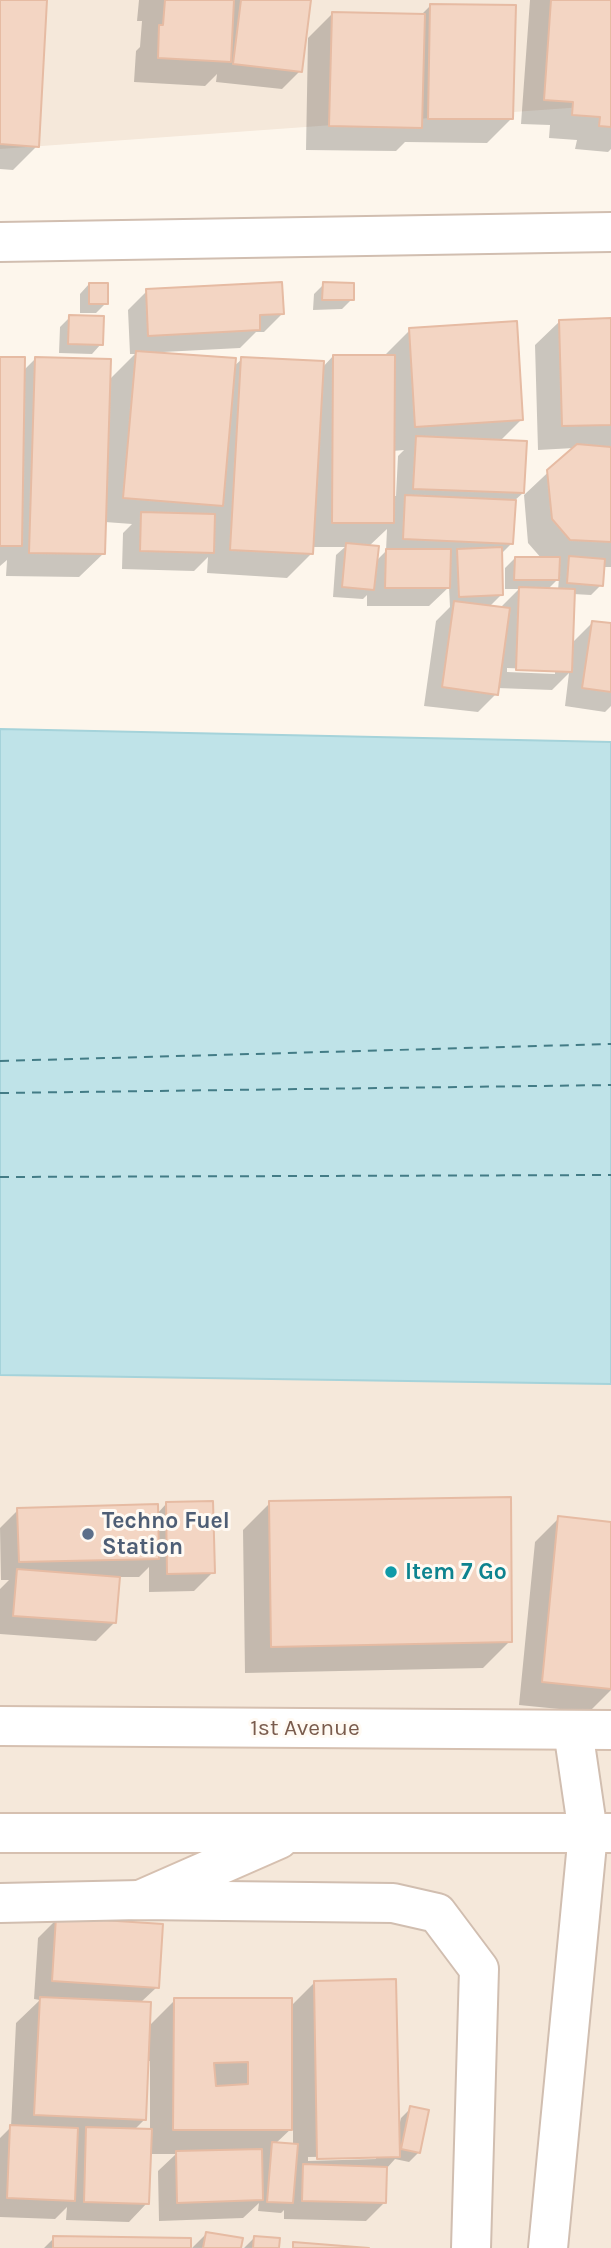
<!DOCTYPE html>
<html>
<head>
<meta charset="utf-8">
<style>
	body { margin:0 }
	canvas { display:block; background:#fdf6ec }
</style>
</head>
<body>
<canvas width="611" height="2248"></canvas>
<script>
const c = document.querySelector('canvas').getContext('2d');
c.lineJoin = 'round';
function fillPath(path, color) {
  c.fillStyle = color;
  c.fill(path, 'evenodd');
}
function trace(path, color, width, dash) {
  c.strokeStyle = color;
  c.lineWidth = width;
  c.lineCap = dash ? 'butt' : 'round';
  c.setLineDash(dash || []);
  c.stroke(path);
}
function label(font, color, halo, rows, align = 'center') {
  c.font = font + ' Karla,sans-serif';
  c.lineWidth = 6;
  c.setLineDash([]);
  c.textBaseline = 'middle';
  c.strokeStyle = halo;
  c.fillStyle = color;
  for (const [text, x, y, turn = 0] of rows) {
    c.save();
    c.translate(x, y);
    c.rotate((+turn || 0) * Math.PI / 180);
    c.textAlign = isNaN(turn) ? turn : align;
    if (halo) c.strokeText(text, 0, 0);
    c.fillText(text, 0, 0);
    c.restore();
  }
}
const residential = new Path2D(`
	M 0,0 L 611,0 L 611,105 L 0,149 Z
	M 0,1375 L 611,1384 L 611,2248 L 0,2248 Z`);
const water = new Path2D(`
	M 0,729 L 611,742 L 611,1384 L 0,1375 Z`);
const shadow = new Path2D(`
	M 0,0 L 45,0 L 37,146 L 13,170 L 0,169 Z
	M 139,0 L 309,0 L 300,71 L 282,89 L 216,82 L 217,74 L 205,86 L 134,82 L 136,51 L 140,47 L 142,21 L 137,21 Z
	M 530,0 L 611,0 L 611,149 L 608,152 L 575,149 L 577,140 L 549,138 L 550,125 L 521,124 Z
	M 431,5 L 511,119 L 487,143 L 405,142 L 396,151 L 306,150 L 308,38 L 332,14 L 421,15 Z
	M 89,284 L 106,303 L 96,313 L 80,313 L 80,294 Z
	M 324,284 L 352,299 L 342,309 L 313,310 L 314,294 Z
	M 147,291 L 282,314 L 264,332 L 256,332 L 240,348 L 163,352 L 163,354 L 233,367 L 242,359 L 322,368 L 333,356 L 386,356 L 386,354 L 410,330 L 521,420 L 500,441 L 523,493 L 514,501 L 512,543 L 500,555 L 502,594 L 489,607 L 500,608 L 519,589 L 505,589 L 505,568 L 515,558 L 542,559 L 528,543 L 524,495 L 574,448 L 538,450 L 535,345 L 560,321 L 611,320 L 611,567 L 603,567 L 601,585 L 591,595 L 573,594 L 571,644 L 592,623 L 611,625 L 611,706 L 605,712 L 565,706 L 569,673 L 552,690 L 497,688 L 496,694 L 478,712 L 424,706 L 436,621 L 450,607 L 449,587 L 429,606 L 367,606 L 367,595 L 363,599 L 333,597 L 336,555 L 345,547 L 311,547 L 311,554 L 287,578 L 207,573 L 208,557 L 194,571 L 122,569 L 123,533 L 132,524 L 105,522 L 104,553 L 79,577 L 6,576 L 7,560 L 0,566 L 0,359 L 23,371 L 36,358 L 109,380 L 135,354 L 130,354 L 128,310 ZM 404,450 L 398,456 L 396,496 L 393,496 L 393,451 ZM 387,529 L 386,551 L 376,561 L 368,547 ZM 559,578 L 558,590 L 547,590 ZM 507,668 L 555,670 L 555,674 L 507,672 Z
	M 70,317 L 101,344 L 92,354 L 59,353 L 60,327 Z
	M 270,1503 L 510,1641 L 483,1668 L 245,1673 L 243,1530 Z
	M 166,1504 L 213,1572 L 194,1591 L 149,1592 L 149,1567 L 139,1577 L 118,1577 L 115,1622 L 96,1641 L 0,1634 L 0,1589 L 9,1580 L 1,1580 L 0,1528 L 18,1510 L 157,1514 Z
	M 559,1518 L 611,1524 L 611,1690 L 589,1712 L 519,1705 L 535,1542 Z
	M 57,1919 L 157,1987 L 140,2003 L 149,2026 L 175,2000 L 290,2007 L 315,1982 L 399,2126 L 401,2118 L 411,2108 L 419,2152 L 409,2162 L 395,2159 L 386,2169 L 385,2202 L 366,2221 L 284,2219 L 284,2210 L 281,2213 L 258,2211 L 259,2203 L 243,2218 L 159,2221 L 158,2171 L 176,2154 L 149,2154 L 147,2203 L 129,2222 L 66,2220 L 67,2207 L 55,2219 L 0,2217 L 0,2138 L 11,2127 L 16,2023 L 40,2000 L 34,1999 L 38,1938 ZM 147,2061 L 150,2061 L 150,2131 L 134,2130 L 145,2119 ZM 293,2127 L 293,2145 L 275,2144 ZM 376,2156 L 376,2159 L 308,2161 L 308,2157 Z
	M 206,2234 L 239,2248 L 192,2248 Z
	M 54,2238 L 189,2248 L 44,2248 Z
	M 254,2238 L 277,2248 L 244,2248 Z`);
const ferry = new Path2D(`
	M 0,1061 L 611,1044
	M 0,1093 L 611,1085
	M 0,1177 L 611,1175`);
const building = new Path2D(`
	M 0,0 L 47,0 L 39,147 L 0,144 Z
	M 165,0 L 234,0 L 231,62 L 158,58 L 159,25 L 163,25 Z
	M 241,0 L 311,0 L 302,72 L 233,64 Z
	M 551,0 L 611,0 L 611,127 L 599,126 L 600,117 L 572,115 L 573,102 L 544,100 Z
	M 430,4 L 516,5 L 513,119 L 428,119 Z
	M 332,12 L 425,14 L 422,128 L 329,126 Z
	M 282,282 L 284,314 L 260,315 L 260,330 L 148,336 L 146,289 Z
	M 323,282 L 354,283 L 354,300 L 322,300 Z
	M 89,283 L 108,283 L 108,304 L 89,304 Z
	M 69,315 L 104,316 L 103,345 L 68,344 Z
	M 611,318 L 611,425 L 562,426 L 559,320 Z
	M 517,321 L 523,420 L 415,427 L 409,328 Z
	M 136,351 L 236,358 L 223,506 L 123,498 Z
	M 333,355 L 395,355 L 394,523 L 332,523 Z
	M 0,357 L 25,357 L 22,546 L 0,546 Z
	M 35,357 L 111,359 L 105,554 L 29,553 Z
	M 241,357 L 324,361 L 313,554 L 230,550 Z
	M 416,436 L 527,441 L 524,493 L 413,489 Z
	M 577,444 L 611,447 L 611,542 L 570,540 L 552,519 L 547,470 Z
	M 405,495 L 516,500 L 513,544 L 403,539 Z
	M 141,512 L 215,514 L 214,553 L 140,551 Z
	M 346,543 L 379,546 L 374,590 L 342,587 Z
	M 502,547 L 503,595 L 459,597 L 457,549 Z
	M 386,549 L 451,549 L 450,588 L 385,588 Z
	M 569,556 L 605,559 L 603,586 L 567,583 Z
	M 515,557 L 560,557 L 559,580 L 514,580 Z
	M 519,587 L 575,589 L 572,672 L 516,670 Z
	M 454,601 L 510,608 L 498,695 L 442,687 Z
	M 592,621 L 611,623 L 611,692 L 582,688 Z
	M 511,1497 L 512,1642 L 271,1647 L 269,1501 Z
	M 213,1501 L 215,1573 L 167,1574 L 166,1502 Z
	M 158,1504 L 159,1559 L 19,1562 L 17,1508 Z
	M 558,1516 L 611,1522 L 611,1689 L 542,1682 Z
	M 17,1569 L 120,1577 L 116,1623 L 13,1616 Z
	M 56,1917 L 163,1924 L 159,1988 L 52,1981 Z
	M 396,1979 L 400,2157 L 317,2159 L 314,1981 Z
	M 40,1997 L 151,2002 L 146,2120 L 34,2115 Z
	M 174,1998 L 292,1998 L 292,2130 L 173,2130 ZM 248,2062 L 248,2084 L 216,2086 L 214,2063 Z
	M 410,2106 L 429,2110 L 420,2153 L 401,2149 Z
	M 10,2125 L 78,2128 L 75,2201 L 7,2198 Z
	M 86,2127 L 152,2129 L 149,2204 L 84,2202 Z
	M 272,2142 L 298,2144 L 293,2203 L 267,2202 Z
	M 262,2149 L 263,2200 L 177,2203 L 176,2151 Z
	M 303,2164 L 387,2167 L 386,2203 L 302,2201 Z
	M 206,2232 L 243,2238 L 241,2248 L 203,2248 Z
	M 53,2236 L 191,2238 L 191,2248 L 53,2248 Z
	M 254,2236 L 280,2238 L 279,2248 L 253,2248 Z
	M 293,2242 L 369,2248 L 293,2248 Z`);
const street = new Path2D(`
	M 0,242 L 611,232
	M 0,1903 L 140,1900 L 393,1903 L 437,1913 L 479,1969 L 471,2248
	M 548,2248 L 588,1833 L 573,1730`);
const secondary = new Path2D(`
	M 0,1726 L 611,1730
	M 0,1833 L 611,1833
	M 140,1900 L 279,1839`);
const markers = [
	[88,1534,7,"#5c6f8a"],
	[391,1572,7,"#0f9aa8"]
];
const serviceNames = [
	["Techno Fuel",102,1521],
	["Station",102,1547]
];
const cultureNames = [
	["Item 7 Go",405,1572]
];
const streetNames = [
	["1st Avenue",305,1728]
];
fillPath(residential, '#f5e8da');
fillPath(water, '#bfe3e8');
trace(water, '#a5d3da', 2);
fillPath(shadow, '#0003');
trace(ferry, '#437c86', 2, [9, 7]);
fillPath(building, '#f3d5c3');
trace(building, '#e6bba3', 2);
trace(street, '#d1beb0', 42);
trace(secondary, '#d6c0b0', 42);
trace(street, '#fff', 38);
trace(secondary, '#fff', 38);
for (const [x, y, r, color] of markers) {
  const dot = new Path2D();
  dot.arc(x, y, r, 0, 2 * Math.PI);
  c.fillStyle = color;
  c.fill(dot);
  trace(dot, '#fffaf3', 2.5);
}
label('bold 23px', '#4e5e75', '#fffaf3', serviceNames, 'left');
label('bold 23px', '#0d838f', '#fffaf3', cultureNames, 'left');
label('23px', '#7a5c4d', '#fffaf3', streetNames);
</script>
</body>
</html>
